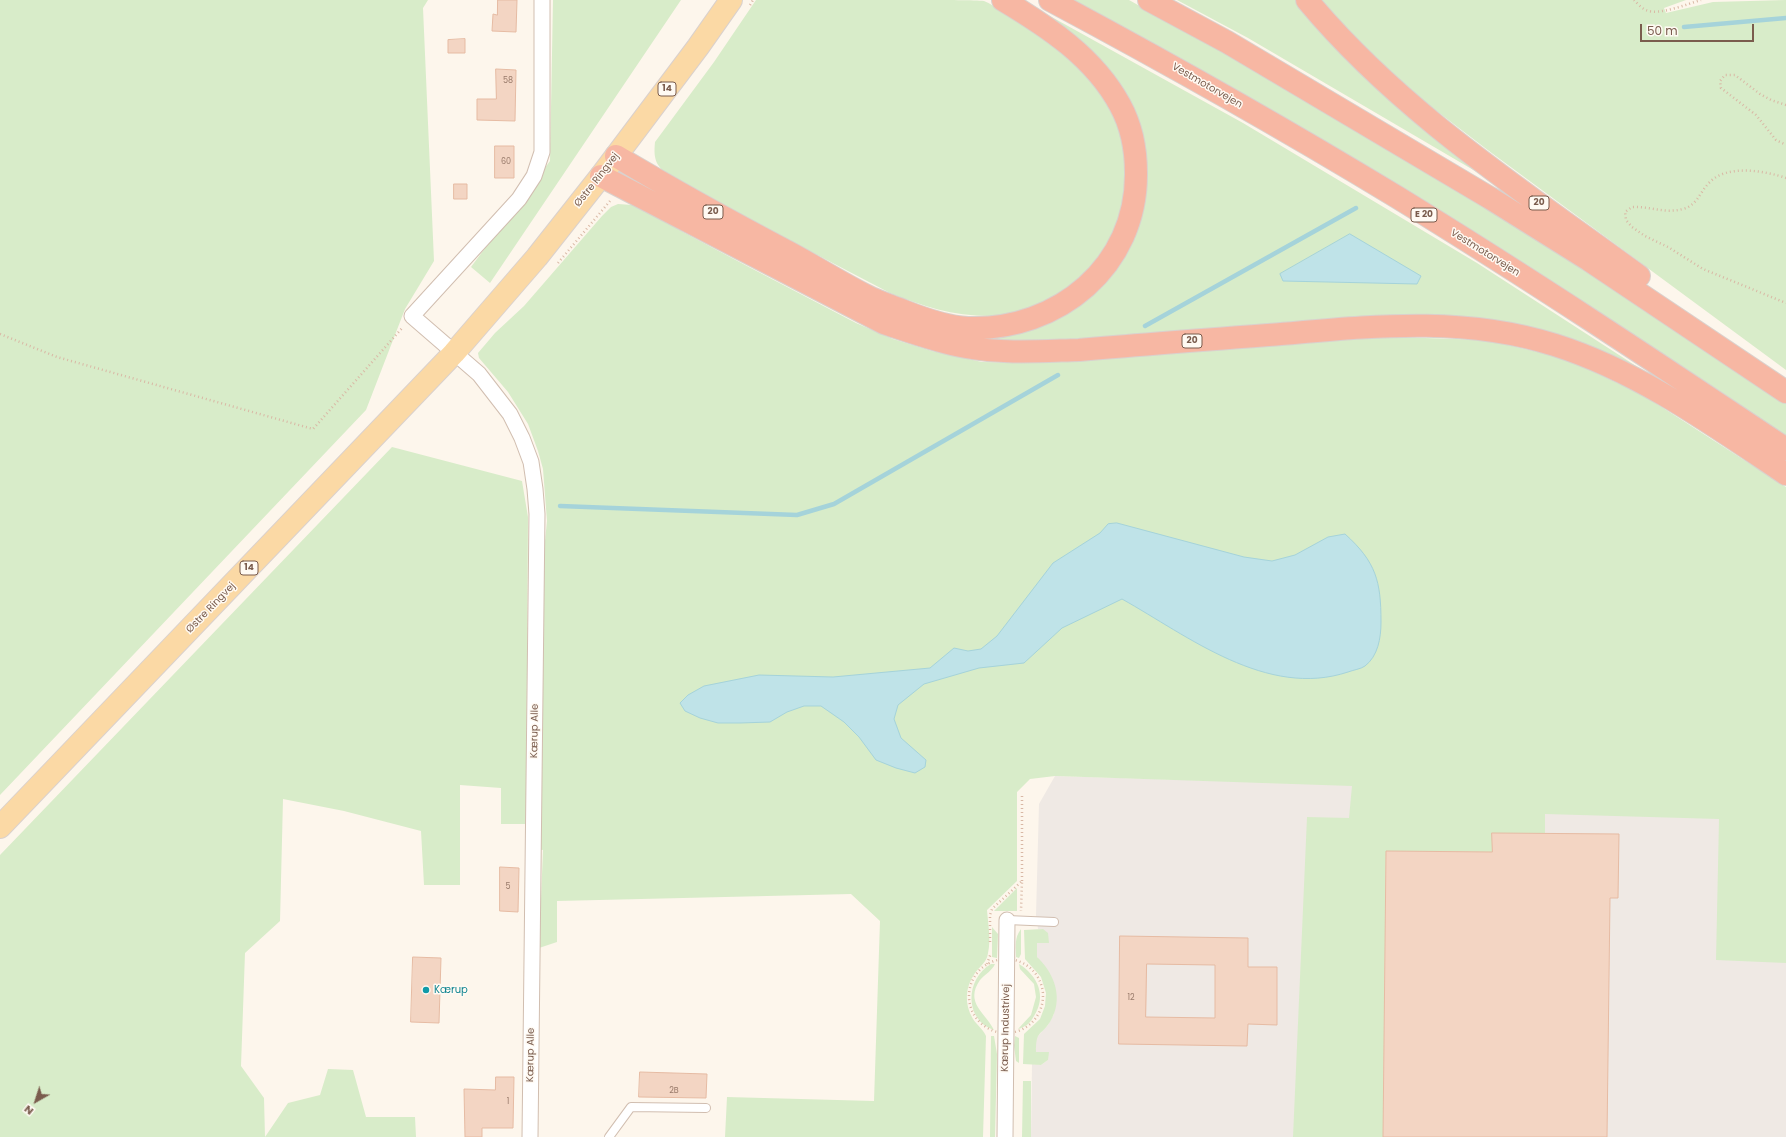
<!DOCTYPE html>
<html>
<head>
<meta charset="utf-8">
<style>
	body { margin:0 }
	#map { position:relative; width:1786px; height:1137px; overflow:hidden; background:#fdf6ec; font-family:Poppins,sans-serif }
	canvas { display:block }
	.north { position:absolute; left:16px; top:1081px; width:40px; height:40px; -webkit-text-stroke:3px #fffaf3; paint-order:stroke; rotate:219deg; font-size:11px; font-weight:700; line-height:16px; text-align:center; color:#7a5c4d }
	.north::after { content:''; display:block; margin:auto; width:14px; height:18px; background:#7a5c4d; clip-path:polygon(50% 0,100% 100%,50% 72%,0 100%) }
	.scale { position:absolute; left:1640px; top:24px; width:114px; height:18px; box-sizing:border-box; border:2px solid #7a5c4d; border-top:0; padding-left:5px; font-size:12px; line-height:14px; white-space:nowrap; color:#7a5c4d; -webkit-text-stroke:3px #fffaf3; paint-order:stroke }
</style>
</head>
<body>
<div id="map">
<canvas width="1786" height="1137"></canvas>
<div class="north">N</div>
<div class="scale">50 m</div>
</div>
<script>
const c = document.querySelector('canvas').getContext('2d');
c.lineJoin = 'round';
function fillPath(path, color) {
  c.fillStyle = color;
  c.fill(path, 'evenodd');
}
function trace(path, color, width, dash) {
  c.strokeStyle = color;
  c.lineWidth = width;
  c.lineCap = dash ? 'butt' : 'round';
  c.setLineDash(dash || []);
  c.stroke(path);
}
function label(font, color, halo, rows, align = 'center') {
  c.font = font + ' Poppins,sans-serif';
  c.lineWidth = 3;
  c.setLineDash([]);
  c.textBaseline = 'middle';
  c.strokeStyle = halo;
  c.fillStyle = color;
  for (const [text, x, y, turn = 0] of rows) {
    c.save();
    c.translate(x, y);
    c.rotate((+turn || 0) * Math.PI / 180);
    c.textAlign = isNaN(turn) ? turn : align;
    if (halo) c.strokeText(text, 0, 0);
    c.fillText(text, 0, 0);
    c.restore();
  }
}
const industrial = new Path2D(`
	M 1055,776 L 1786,798 L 1786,1137 L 1031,1137 L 1032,1064 L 1041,1065 L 1048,1060 L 1048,1052 L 1036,1052 L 1036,1038 L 1048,1025 L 1054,1014 L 1037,957 L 1037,943 L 1043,929 L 1038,929 L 1036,915 L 1039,804 Z`);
const green = new Path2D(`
	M 0,0 L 428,0 L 423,8 L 434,261 L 405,309 L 366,410 L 0,795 Z
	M 553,0 L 681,0 L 490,283 L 471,267 L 550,161 Z
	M 756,0 C 814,0 872,0 930,0 C 941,0 976,0 984,1 C 990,3 996,8 1001,11 C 1015,19 1028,27 1041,36 C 1075,61 1107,91 1121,132 C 1126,148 1126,165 1124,182 C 1124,191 1124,201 1122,210 C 1108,266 1047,315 989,316 C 953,316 922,306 890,293 L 672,179 C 657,166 653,162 655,142 L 714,62 Z
	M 1013,0 L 1021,0 L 1243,123 L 1477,263 L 1653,377 L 1650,380 C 1605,357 1560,338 1511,328 C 1473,320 1433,319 1394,320 C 1314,321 1235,331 1156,338 C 1095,343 1031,350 970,341 C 905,331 846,298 788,268 C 738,241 688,215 638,189 L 640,183 L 878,307 C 915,321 955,339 995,333 C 1017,330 1039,325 1059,315 C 1066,312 1072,306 1079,301 C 1124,267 1147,211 1143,155 C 1143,142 1137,127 1133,114 C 1128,100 1121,86 1112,74 C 1086,42 1047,21 1013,0 Z
	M 1072,0 L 1129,0 L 1231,57 L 1418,165 L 1607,284 L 1786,404 L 1786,436 L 1723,393 L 1598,311 L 1434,207 Z
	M 1177,0 L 1296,0 L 1487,178 L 1248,38 Z
	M 1321,0 L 1686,0 L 1664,8 L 1666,13 L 1713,2 L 1786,0 L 1786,370 L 1489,151 L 1408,89 L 1353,38 Z
	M 618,204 L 632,205 L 642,208 L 683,232 L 747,266 L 856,323 L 893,339 L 932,351 L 982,362 L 1037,363 L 1320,340 L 1394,337 L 1486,340 L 1564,358 L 1643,395 L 1786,487 L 1786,963 L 1716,960 L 1719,819 L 1545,814 L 1545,833 L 1492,833 L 1492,852 L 1386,851 L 1383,1137 L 1293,1137 L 1307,817 L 1349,818 L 1352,786 L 1055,776 L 1030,779 L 1017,792 L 1017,881 L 987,910 C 988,923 991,940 988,953 C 987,962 980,966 975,973 C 965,987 964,1004 973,1019 C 977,1025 983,1029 986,1036 L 983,1137 L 725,1137 L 727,1097 L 874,1101 L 880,921 L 851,894 L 557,901 L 557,942 L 539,948 L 543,850 L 537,849 L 541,581 L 547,521 L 543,469 L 538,451 L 528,424 L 508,392 L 479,358 L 478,353 L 495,333 L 524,306 L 602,216 L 611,207 Z
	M 392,447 L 522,481 L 528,517 L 526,824 L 501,824 L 501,788 L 460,785 L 460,885 L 424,885 L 421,831 L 344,811 L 283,799 L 280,921 L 245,953 L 241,1066 L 264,1098 L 265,1137 L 0,1137 L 0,855 Z
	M 1017,888 L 1017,911 L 994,911 Z
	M 992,927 L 998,934 L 997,958 L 992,957 Z
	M 1021,929 L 1021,954 L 1019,958 L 1016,957 C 1016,947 1014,938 1021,929 Z
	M 1043,929 L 1048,933 L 1049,943 L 1037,943 L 1037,957 C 1055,974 1064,999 1050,1022 C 1040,1037 1036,1030 1036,1052 L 1049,1052 L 1048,1060 L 1041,1065 L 1023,1064 L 1024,1034 L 1040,1019 L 1045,1006 L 1046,993 L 1041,977 L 1025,959 L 1024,930 Z
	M 991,964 L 995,964 C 992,971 985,974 980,980 C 964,1003 986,1013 994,1030 C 964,1020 965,979 991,964 Z
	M 1019,964 C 1038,976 1047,996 1034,1016 C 1030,1023 1026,1027 1018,1029 L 1031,1015 L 1036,997 L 1034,984 L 1020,969 Z
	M 991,1036 L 994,1036 L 997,1054 L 995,1137 L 990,1137 Z
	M 1015,1036 L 1019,1038 L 1019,1063 L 1016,1061 L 1014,1046 Z
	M 328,1069 L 353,1070 L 366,1117 L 415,1117 L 416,1137 L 265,1137 L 288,1103 L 320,1095 Z
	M 1023,1081 L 1031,1081 L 1031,1137 L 1022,1137 Z`);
const water = new Path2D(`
	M 1350,234 L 1421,276 L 1417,284 L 1283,281 L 1280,274 Z
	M 1117,523 L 1244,557 L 1272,561 L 1295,555 L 1328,537 L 1345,534 C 1376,562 1381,581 1381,622 C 1381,638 1378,656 1365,666 C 1361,669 1353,670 1348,672 C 1267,699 1188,636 1122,599 L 1062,628 L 1024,663 L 979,668 L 924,684 L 898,705 L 894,719 L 901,738 L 926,760 L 925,767 L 915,773 L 896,768 L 876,760 L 859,737 L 844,722 L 821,706 L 804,706 L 787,712 L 770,722 L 740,723 L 718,723 L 700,718 L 685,711 L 680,703 L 688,695 L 704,686 L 759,675 L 833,677 L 930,668 L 954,648 L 968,651 L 981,649 L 997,636 L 1053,563 L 1100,533 L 1108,524 Z`);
const stream = new Path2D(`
	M 1684,27 L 1786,18
	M 1145,326 L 1356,208
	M 560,506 L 797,515 L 834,504 L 1058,375`);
const building = new Path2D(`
	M 498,0 L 517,0 L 516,32 L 492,31 L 493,14 L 497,15 Z
	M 465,39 L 465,53 L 448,53 L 448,40 Z
	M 496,69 L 516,70 L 515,121 L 477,120 L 477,99 L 496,99 Z
	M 495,146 L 514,146 L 514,178 L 495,178 Z
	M 454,184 L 467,184 L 467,199 L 454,199 Z
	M 1492,833 L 1619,834 L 1618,898 L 1610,898 L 1607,1137 L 1383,1137 L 1386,851 L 1492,852 Z
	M 500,867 L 519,868 L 518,912 L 500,911 Z
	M 1120,936 L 1248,938 L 1248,967 L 1277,967 L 1277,1025 L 1248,1024 L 1247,1046 L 1119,1044 ZM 1147,964 L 1215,965 L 1215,1018 L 1146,1017 Z
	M 413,957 L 441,958 L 439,1023 L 411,1022 Z
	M 640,1072 L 707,1074 L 706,1098 L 639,1097 Z
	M 496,1077 L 514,1077 L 513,1128 L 482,1128 L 482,1137 L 465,1137 L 464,1089 L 495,1090 Z`);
const path = new Path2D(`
	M 1634,0 C 1637,3 1641,8 1646,10 C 1659,16 1687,4 1701,0
	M 750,5 L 753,0
	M 1786,105 L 1771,100 L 1760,94 L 1735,75 L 1725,75 L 1720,81 L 1721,88 L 1756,115 L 1776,140 L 1786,145
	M 1786,178 C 1766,171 1727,164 1710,182 C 1700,191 1698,205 1683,209 C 1665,214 1649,206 1632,207 L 1625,212 L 1626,220 L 1632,227 L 1645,236 L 1668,247 L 1703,269 L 1786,303
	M 558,263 L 610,201
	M 0,334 L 57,357 L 313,429 L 403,327
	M 1022,881 L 1022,796
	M 990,942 L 990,915 L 992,909 L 1022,881 L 1021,911
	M969 996a37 37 0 1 1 74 0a37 37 0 1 1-74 0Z
	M 987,964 L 991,953`);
const service = new Path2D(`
	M 1007,920 L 1054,922
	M 609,1137 L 631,1107 L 706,1108`);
const minor = new Path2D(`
	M 530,1137 L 537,514 L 535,489 L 531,462 L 522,438 L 510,414 L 479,374 L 412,316 L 519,199 L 534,176 L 542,152 L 542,0
	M 1005,1137 L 1007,920`);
const primary = new Path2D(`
	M 0,827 L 454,353 L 537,257 L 601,176 L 698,47 L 731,0`);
const motorway = new Path2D(`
	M 1050,0 C 1168,63 1283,128 1397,197 C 1529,278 1657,363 1786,449
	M 1149,0 L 1227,42 L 1490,198 L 1589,260 L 1786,392
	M 1307,0 C 1400,112 1523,191 1639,276
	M 616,156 C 673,190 731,222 790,253 C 816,267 841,283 867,296 C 879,302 892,306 904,311 C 924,319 946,327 968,328 C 1058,331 1137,266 1136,173 C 1136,149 1131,125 1120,105 C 1094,57 1048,27 1003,0
	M 601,176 L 884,323 C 911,332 938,342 966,347 C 1003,354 1042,351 1079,350 C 1146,344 1214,339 1281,334 C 1374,326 1464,316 1555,345 C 1640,372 1713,425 1786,474`);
const markers = [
	[426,990,4,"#0f9aa8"]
];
const numberNames = [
	["58",508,81],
	["60",506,162],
	["5",508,887],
	["12",1131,998],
	["2B",674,1091],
	["1",508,1102]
];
const shields = [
	[667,89,18],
	[1539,203,20],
	[713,212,20],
	[1424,215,26],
	[1192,341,20],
	[249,568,18]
];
const shieldNames = [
	["14",667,89],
	["20",1539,203],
	["20",713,212],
	["E 20",1424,215],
	["20",1192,341],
	["14",249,568]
];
const streetNames = [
	["Vestmotorvejen",1207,86,30],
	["Østre Ringvej",597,180,-52],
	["Vestmotorvejen",1485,253,32],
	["Østre Ringvej",211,608,-46],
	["Kærup Alle",535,731,-89],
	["Kærup Industrivej",1006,1028,-89],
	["Kærup Alle",531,1055,-89]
];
const cultureNames = [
	["Kærup",434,990]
];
fillPath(industrial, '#efe9e4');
fillPath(green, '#d8ecc9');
fillPath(water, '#bfe3e8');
trace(water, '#a5d3da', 1);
trace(stream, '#a5d3da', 4.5);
fillPath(building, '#f3d5c3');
trace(building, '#e6bba3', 1);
trace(service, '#d1beb0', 10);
trace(minor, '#d1beb0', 17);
trace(primary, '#dad1cd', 24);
trace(motorway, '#dad1cd', 24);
trace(path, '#d9b8a5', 2.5, [1, 3]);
trace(service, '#fff', 8);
trace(minor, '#fff', 15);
trace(primary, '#fbd9a5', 22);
trace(motorway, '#f7b7a3', 22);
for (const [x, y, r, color] of markers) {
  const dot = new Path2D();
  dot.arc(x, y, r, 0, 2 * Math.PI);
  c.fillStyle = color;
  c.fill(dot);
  trace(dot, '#fffaf3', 1.5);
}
label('8px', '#987a6a', null, numberNames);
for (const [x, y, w] of shields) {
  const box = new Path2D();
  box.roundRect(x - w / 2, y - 7, w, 14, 3);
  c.fillStyle = '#fffaf3';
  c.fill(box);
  trace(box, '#7a5c4d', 1);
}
label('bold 9px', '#7a5c4d', null, shieldNames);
label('10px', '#7a5c4d', '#fffaf3', streetNames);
label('10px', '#0d838f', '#fffaf3', cultureNames, 'left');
</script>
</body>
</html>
